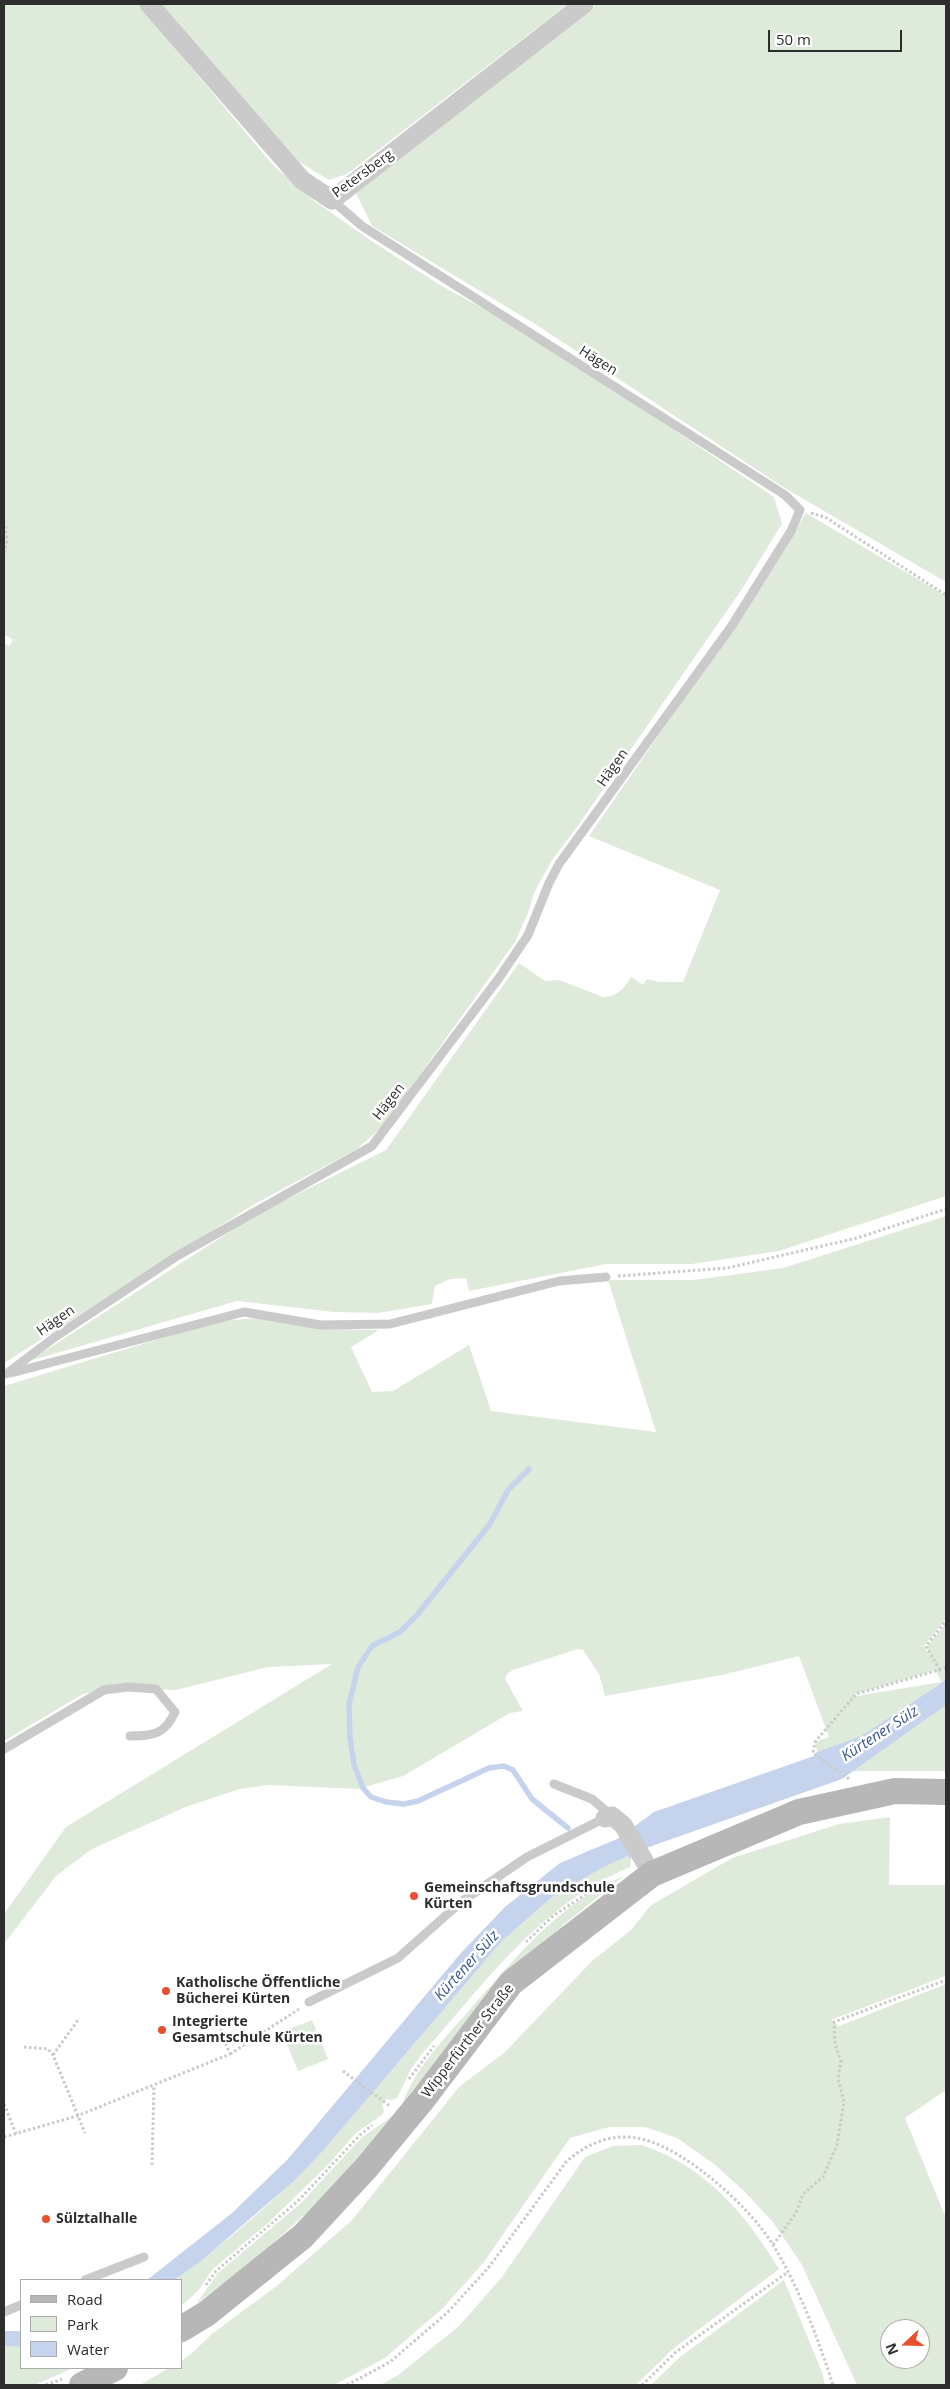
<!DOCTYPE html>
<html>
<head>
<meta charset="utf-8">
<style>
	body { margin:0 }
	#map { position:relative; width:950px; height:2389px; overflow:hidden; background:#fff; font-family:"Open Sans",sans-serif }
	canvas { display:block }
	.frame { position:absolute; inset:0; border:5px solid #2d2d2d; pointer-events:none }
	.legend { position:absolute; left:20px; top:2279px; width:162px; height:90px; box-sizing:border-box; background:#fff; border:1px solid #ababab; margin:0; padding:6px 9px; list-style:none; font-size:15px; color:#2d2d2d }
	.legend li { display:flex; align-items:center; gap:10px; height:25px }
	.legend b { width:25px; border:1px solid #ababab }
	.north { position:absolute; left:880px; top:2319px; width:50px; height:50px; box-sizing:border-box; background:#fff; border:1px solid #ababab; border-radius:50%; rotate:249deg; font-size:14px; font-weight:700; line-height:20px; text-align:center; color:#2d2d2d }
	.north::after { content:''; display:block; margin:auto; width:18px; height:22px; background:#e84f2c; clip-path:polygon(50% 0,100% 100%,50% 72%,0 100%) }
	.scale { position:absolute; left:768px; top:30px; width:134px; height:22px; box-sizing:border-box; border:2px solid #2d2d2d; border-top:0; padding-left:6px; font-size:15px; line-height:18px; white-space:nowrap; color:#2d2d2d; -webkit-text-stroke:4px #fff; paint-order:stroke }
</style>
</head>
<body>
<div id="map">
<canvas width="950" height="2389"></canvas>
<div class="frame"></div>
<ul class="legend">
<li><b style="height:6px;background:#b7b7b7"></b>Road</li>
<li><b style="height:14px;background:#dfebda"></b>Park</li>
<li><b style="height:14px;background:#c6d3ec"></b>Water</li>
</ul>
<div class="north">N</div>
<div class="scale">50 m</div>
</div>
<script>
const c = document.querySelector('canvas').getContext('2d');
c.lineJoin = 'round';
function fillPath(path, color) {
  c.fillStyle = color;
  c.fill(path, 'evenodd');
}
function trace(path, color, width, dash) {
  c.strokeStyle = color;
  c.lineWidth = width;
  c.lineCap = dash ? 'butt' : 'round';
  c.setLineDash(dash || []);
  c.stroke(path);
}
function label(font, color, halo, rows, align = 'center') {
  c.font = font + ' "Open Sans",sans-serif';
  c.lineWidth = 5;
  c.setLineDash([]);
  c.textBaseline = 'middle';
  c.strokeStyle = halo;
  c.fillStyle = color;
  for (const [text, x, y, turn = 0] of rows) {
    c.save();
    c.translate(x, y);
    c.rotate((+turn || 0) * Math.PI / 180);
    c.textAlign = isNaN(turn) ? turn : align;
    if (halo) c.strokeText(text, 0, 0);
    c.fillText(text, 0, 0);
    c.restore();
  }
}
const green = new Path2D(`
	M 4,4 L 138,4 L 273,165 L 313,200 L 373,242 L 440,285 L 534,336 L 774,497 L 782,524 L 742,589 L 577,827 L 552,860 L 534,893 L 528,913 L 515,942 L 384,1125 L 357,1149 L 253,1205 L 4,1363 L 4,643 L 9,646 L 13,640 L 4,634 Z
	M 161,4 L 568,4 L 347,174 L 329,180 L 296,160 Z
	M 597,4 L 946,4 L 946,582 L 783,487 L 535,324 L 372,226 L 356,193 Z
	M 806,513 L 946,596 L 946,1196 L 779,1251 L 692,1264 L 606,1264 L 469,1291 L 466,1278 L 450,1279 L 435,1286 L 432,1304 L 378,1313 L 334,1312 L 237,1301 L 29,1361 L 259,1213 L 386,1150 L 519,963 L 545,981 L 559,980 L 603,997 C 618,997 624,988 631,977 L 643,985 L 647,979 L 659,982 L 683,982 L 720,890 L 589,836 L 753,598 Z
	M 946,1216 L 946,1619 L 924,1646 L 930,1656 L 927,1647 L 946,1623 L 946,1680 L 861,1736 L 817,1752 L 815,1742 L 829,1737 L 799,1656 L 722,1675 L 605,1696 L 599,1674 L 583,1650 L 578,1649 L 513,1670 L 507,1674 L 505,1679 L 523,1711 L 510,1713 L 403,1776 L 358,1789 L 269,1785 L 240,1789 L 188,1806 L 92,1849 L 56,1876 L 4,1944 L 4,1914 L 66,1827 L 332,1664 L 268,1667 L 176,1690 L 111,1688 L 83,1694 L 4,1741 L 4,1386 L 218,1321 L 259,1318 L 332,1329 L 379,1330 L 351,1347 L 372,1392 L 393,1391 L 469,1345 L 491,1411 L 656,1432 L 608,1280 L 694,1280 L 783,1268 ZM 936,1670 L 941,1682 L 857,1696 L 855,1694 Z
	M 946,1705 L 946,1771 L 852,1771 L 944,1706 Z
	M 890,1817 L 889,1885 L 946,1885 L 946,1976 L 831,2020 L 839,2026 L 946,1984 L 946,2090 L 905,2118 L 946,2218 L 946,2385 L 857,2385 L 802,2265 L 773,2222 L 745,2192 L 714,2164 L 677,2138 L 645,2127 L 609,2127 L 570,2138 L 484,2262 L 443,2308 L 385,2358 L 334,2385 L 140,2385 L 169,2368 L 181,2368 L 181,2361 L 190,2355 L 213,2333 L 278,2285 L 352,2220 L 459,2087 L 505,2052 L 592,1961 L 631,1930 L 650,1906 L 732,1858 L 839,1824 ZM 890,2329 L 920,2329 L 920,2359 L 890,2359 Z
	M 628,1856 L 631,1860 L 630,1867 C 541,1904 484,1984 422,2054 L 411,2069 L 397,2098 L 392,2100 L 386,2099 L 382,2105 L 384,2110 L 383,2114 L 356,2133 L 330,2163 L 267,2224 L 213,2269 L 198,2291 L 181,2306 L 181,2280 L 174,2280 C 227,2242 277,2199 322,2152 L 502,1941 L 551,1898 L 600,1869 Z
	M 624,1876 L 562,1926 L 491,1996 L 402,2104 C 418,2064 445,2038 473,2006 C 517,1956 560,1902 624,1876 Z
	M 312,2020 L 328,2059 L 298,2071 L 282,2032 Z
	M 391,2117 L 327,2194 L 257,2258 L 196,2304 L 218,2273 L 302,2202 L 361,2138 Z
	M 642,2145 C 706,2167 745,2213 779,2269 L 673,2349 L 636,2385 L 380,2385 L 397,2376 L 459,2326 L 502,2277 L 585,2157 L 613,2146 Z
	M 784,2280 L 822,2372 L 825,2385 L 651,2385 L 680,2357 Z
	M 4,2346 L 21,2347 L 21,2368 L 73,2368 L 35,2385 L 4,2385 Z`);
const water = new Path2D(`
	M 946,1680 L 946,1705 L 842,1779 L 649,1847 L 630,1859 L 628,1856 L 600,1869 L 551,1898 L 502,1941 L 322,2152 L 294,2181 L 201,2261 L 174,2280 L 147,2280 L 232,2213 L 288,2159 L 460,1954 L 505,1907 L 560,1863 L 617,1839 L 654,1812 L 814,1756 L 817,1752 L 861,1736 Z
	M 4,2331 L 21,2331 L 21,2347 L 4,2346 Z`);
const stream = new Path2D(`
	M 529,1469 L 508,1490 L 490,1524 L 417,1615 L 400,1632 L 372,1646 L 358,1667 L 349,1705 L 350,1738 L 354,1765 L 363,1788 L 371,1797 L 386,1802 L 404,1804 L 418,1801 L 489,1768 L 504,1766 L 513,1770 L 532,1799 L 568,1828`);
const path = new Path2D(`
	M 811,513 L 825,517 L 946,595
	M 4,521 L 7,541 L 4,554
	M 618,1276 L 727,1268 L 857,1238 L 946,1209
	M 940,1670 L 926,1646 L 946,1621
	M 849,1779 L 813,1753 L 815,1742 L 856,1694 L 946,1668
	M 526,1942 L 553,1916 L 600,1885
	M 24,2047 L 48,2049 L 53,2055 L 85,2133
	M 230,2054 L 299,2009
	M 53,2055 L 78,2020
	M 343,2071 L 390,2106
	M 409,2079 L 434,2046
	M 4,2104 L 16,2134
	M 4,2137 L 77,2116 L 230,2054 L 218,2023
	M 152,2165 L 154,2085
	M 773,2245 L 796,2213 L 803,2194 L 823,2177 L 837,2145 L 844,2102 L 838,2079 L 841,2061 L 835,2044 L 834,2022 L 946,1980
	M 206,2285 L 216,2271 L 299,2200 L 359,2136 L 372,2125
	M 46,2385 L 62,2379
	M 347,2385 L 390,2362 L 447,2313 L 489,2267 L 566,2162 C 587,2143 613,2132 642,2139 C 687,2150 750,2207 773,2245 C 798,2285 819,2341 833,2385
	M 642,2385 L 676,2352 L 788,2272`);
const service = new Path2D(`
	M 11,1373 L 244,1312 L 321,1325 L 390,1324 L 559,1281 L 606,1277
	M 6,1374 L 55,1337 L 177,1256 L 372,1146 L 499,978 L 528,935 L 549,883 L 559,864 L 731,627 L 791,531 L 800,510 L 785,495 L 362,226 L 332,200
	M 4,1749 L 104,1690 L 128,1687 L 156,1689 L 175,1712 C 165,1734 154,1736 130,1736
	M 554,1784 L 592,1799 L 612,1816
	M 309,2002 L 398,1958 L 461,1902 L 527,1857 L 605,1818
	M 85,2280 L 144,2257
	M 4,2312 L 21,2305`);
const minor = new Path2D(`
	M 149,4 L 302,180 L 332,200 L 584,4
	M 605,1818 L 612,1816 L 623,1825 L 652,1874`);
const secondary = new Path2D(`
	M 181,2329 L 206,2314 L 303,2236 L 366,2168 L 423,2099 L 511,1983 L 652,1874 L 799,1812 L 895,1791 L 946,1792
	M 82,2385 L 115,2368`);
const markers = [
	[414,1896,5,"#e84f2c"],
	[166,1991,5,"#e84f2c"],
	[162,2030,5,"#e84f2c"],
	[46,2219,5,"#e84f2c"]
];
const streetNames = [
	["Petersberg",363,174,-36],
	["Hägen",598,361,32],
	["Hägen",613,768,-55],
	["Hägen",389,1102,-52],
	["Hägen",56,1321,-35],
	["Wipperfürther Straße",468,2041,-52]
];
const poiNames = [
	["Gemeinschaftsgrundschule",424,1888],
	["Kürten",424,1904],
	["Katholische Öffentliche",176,1983],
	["Bücherei Kürten",176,1999],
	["Integrierte",172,2022],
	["Gesamtschule Kürten",172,2038],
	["Sülztalhalle",56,2219]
];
const waterNames = [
	["Kürtener Sülz",880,1734,-33],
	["Kürtener Sülz",467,1966,-48]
];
fillPath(green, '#dfebda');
fillPath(water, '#c6d3ec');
trace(stream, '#c6d3ec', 5.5);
trace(path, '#cacaca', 3, [2.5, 2.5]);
trace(service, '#cacaca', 9);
trace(minor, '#cacaca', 19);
trace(secondary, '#b7b7b7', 26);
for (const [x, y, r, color] of markers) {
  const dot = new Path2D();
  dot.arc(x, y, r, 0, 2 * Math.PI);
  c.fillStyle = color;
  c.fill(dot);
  trace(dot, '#fff', 2);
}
label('14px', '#2d2d2d', '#fff', streetNames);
label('bold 14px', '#2d2d2d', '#fff', poiNames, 'left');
label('italic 15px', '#3a5890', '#fff', waterNames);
</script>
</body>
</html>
